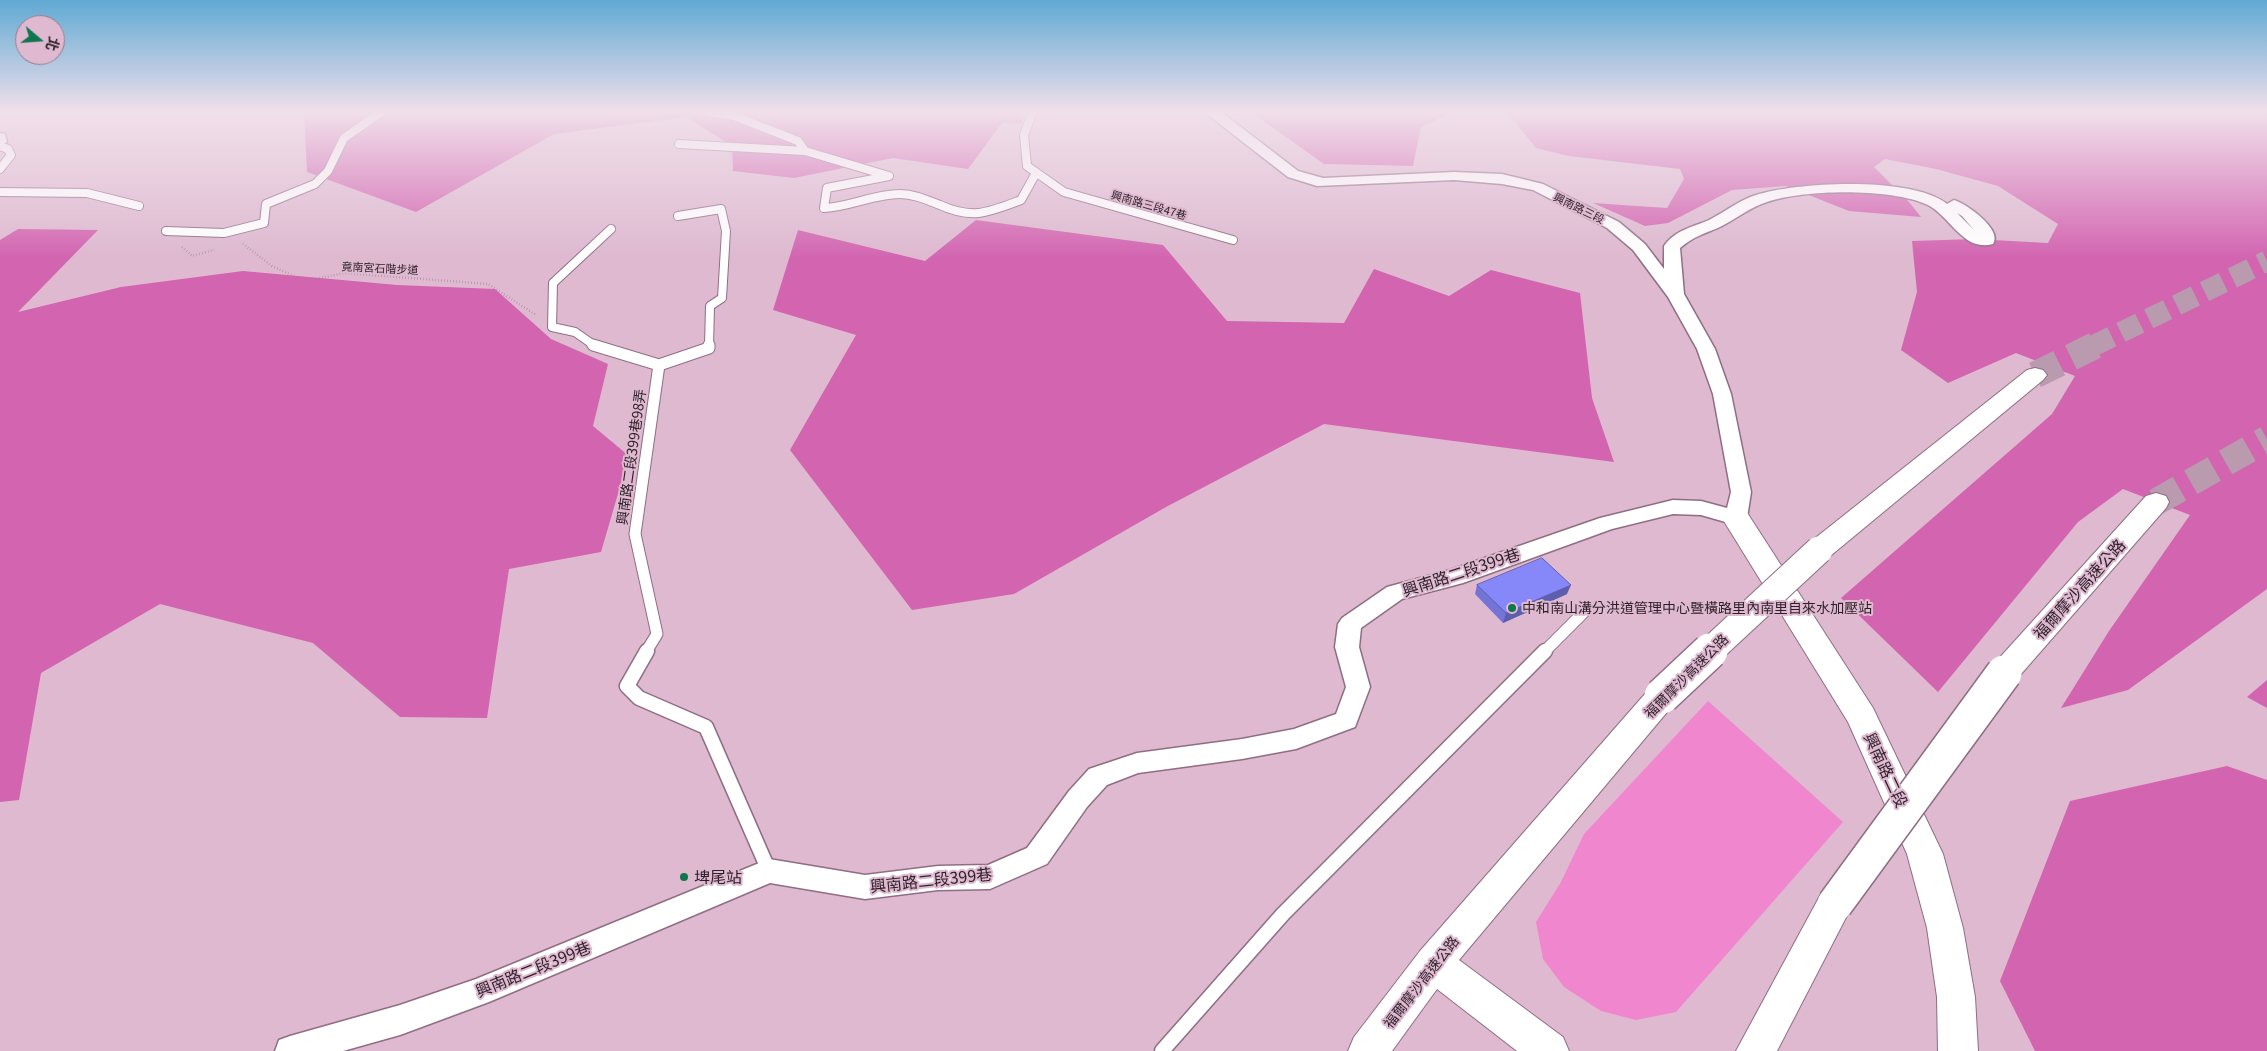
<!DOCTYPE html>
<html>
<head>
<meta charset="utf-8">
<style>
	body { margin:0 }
	#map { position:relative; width:2267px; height:1051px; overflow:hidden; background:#deb9d0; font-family:Georgia,"Noto Sans TC",serif }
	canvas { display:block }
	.north { position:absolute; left:15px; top:15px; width:50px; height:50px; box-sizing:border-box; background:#deb9d0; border:1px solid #977b8c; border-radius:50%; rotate:108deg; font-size:14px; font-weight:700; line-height:20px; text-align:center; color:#2c1f27 }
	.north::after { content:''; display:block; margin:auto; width:18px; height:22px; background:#0f764f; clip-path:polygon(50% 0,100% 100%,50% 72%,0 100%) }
</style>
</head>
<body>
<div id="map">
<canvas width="2267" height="1051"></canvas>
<div class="north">北</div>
</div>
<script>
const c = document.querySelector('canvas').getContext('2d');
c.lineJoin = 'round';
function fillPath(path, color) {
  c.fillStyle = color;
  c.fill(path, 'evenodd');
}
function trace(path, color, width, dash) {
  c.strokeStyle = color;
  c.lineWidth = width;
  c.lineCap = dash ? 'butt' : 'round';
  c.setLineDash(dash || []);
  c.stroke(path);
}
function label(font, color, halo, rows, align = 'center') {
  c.font = font + ' Georgia,"Noto Sans TC",serif';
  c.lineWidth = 4;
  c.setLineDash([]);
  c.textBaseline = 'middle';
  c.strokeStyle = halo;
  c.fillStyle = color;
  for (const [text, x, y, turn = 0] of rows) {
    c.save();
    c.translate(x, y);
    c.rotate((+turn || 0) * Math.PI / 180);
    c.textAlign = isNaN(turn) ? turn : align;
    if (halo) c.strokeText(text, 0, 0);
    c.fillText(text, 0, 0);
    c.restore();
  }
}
const green = new Path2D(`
	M 1708,701 L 1843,822 L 1676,1012 L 1636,1020 L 1601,1011 L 1564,987 L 1543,959 L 1536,922 L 1561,882 L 1584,834 Z`);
const forest = new Path2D(`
	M 304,111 L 1026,111 L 1021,124 L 1002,123 L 968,169 L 893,158 L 794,178 L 733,171 L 732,146 L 686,117 L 554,134 L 416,212 L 307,172 Z
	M 1249,111 L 1456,111 L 1421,127 L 1413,166 L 1324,164 Z
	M 1506,111 L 2267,111 L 2267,589 L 2128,690 L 2061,708 L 2109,631 L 2190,515 L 2123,489 L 2078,522 L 1938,692 L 1841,598 L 2052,414 L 2075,376 L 2016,353 L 1948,383 L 1901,350 L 1917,292 L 1912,241 L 1975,239 L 2048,243 L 2058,224 L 1998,186 L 1936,169 L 1885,159 L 1874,167 L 1909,202 L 1921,217 L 1849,211 L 1786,186 L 1732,190 L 1668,223 L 1645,226 L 1593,203 L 1667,208 L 1684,179 L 1680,169 L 1569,156 L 1536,148 Z
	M 976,220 L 1163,245 L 1227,321 L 1344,323 L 1374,269 L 1449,296 L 1491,270 L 1580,293 L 1592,398 L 1614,462 L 1324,424 L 1166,507 L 1014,594 L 912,610 L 790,450 L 856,335 L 773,310 L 798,230 L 925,261 Z
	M 18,229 L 98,230 L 18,312 L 121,287 L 243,271 L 397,285 L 495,289 L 551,339 L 608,364 L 593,426 L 629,456 L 601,552 L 509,569 L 487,718 L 400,717 L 313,643 L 160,604 L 41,673 L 19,800 L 0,802 L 0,240 Z
	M 2267,680 L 2267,708 L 2247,697 Z
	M 2227,766 L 2267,780 L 2267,1051 L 2035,1051 L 2000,981 L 2070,801 Z`);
const highwayTunnelFar1 = new Path2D(`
	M 2093,346 L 2267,261`);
const highwayTunnel = new Path2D(`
	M 2035,375 L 2096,345
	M 2156,502 L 2267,439`);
const path = new Path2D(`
	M 243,244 L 272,266 L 305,281 L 345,273 L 488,284 L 536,315
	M 182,247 L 192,256 L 214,250`);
const laneFar2 = new Path2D(`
	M 706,111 L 734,116 L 798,141 L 805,151
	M 1033,111 L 1024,135 L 1027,166 L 1064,192 L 1233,240
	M 679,144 L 805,151 L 889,176 L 827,188 L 824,208 C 850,207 874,194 900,194 C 914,194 927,200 940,205 C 973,220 989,212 1021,200 L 1036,173
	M 0,146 L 8,149 L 11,155 L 0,169
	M 0,192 L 87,193 L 139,206
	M 678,216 L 721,209 L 726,231 L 722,298 L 710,306 L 709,346
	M 166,231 L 224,233 L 264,223 L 266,204 L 315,184 L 328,171 L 344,138 L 383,111
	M 595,346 L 575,332 L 552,327 L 553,283 L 611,229`);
const laneFar1 = new Path2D(`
	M 593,345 L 659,365 L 709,348 L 709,345
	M 646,652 L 657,634 L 635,534 L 659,365
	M 1544,652 L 1587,609`);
const lane = new Path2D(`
	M 647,651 L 627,686 L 639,698 L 706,727 L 769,871
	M 1162,1051 L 1283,914 L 1545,651`);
const street = new Path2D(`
	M 1203,111 L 1220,111 L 1298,171 L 1323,178 L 1454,172 L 1502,174 L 1543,184 L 1619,222 L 1645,244 L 1664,269 L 1664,246 C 1675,230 1693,227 1709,220 C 1725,212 1739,200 1756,195 C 1798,182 1912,176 1947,204 L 1954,200 C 1967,204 2003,230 1993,244 C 1963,252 1951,217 1928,205 C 1892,188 1805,189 1767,202 C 1750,207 1736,219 1720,227 C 1704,234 1694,236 1680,248 L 1684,294 L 1715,349 L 1731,394 L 1751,492 L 1747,518 L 1743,523 L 1736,525 L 1701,515 L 1673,514 L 1612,529 L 1463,583 L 1402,599 L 1361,628 L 1359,647 L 1370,687 L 1355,727 L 1296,749 L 1242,759 L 1138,773 L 1107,785 L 1087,807 L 1047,864 L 990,889 L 938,890 L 865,899 L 770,883 L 489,1002 L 400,1035 L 343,1051 L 275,1051 L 279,1040 L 290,1036 L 400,1005 L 476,979 L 769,859 L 865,875 L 938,866 L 988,865 L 1027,848 L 1069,791 L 1089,769 L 1137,753 L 1242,739 L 1294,729 L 1336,714 L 1346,687 L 1335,647 L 1338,624 L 1342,618 L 1387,587 L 1450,570 L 1600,518 L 1673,500 L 1701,501 L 1727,508 L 1731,492 L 1713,394 L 1697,349 L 1668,297 L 1633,250 L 1607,228 L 1533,190 L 1502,184 L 1454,180 L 1317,186 L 1288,177 ZM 1957,213 L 1962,216 L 1974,230 Z
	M 0,133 L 5,134 L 7,142 L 0,146 Z`);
const secondary = new Path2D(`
	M 1736,509 L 1746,511 L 1873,708 L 1943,854 L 1963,928 L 1975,997 L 1978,1051 L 1938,1051 L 1937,997 L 1927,928 L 1907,854 L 1848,722 L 1722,518 L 1726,511 Z`);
const highway = new Path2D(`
	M 2035,368 L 2043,370 L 2047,375 L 2043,380 L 1829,557 L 1819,560 L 1809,557 L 1805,550 L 1809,543 L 2027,370 Z
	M 2156,493 L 2166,496 L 2169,502 L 2166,508 L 2015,681 L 2004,685 L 1993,681 L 1989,673 L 1993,665 L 2146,496 Z
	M 1662,684 L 1673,687 L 1678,696 L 1673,705 L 1459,960 L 1563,1037 L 1569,1051 L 1517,1051 L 1437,989 L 1392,1051 L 1348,1051 L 1354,1037 L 1420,951 L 1651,687 Z
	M 1835,888 L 1848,892 L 1853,904 L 1777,1051 L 1736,1051 L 1822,892 Z`);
const highwayBridgeFar1 = new Path2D(`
	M 1709,652 L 1819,550`);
const highwayBridge = new Path2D(`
	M 1662,696 L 1710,651
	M 1835,904 L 2004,673`);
const wall = new Path2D(`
	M 1477,585 L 1567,594 L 1503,623 L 1475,594 Z`);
const shadedWall = new Path2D(`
	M 1571,585 L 1567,594 L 1503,623 L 1506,613 Z`);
const building = new Path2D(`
	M 1542,558 L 1571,585 L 1506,613 L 1477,585 Z`);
const markers = [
	[1512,608,5,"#0f764f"],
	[684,877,5,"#0f764f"]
];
const farStreetnames = [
	["興南路三段47巷",1149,205,16],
	["興南路三段",1579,208,26],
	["竟南宮石階步道",380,268,3]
];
const streetNames = [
	["興南路二段399巷98弄",631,457,-82],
	["福爾摩沙高速公路",1686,676,-45],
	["福爾摩沙高速公路",1421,982,-52]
];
const poiNames = [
	["中和南山溝分洪道管理中心暨橫路里內南里自來水加壓站",1522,608]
];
const nearStreetnames = [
	["興南路二段399巷",1461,572,-18],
	["福爾摩沙高速公路",2079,589,-48],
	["興南路二段",1886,770,65],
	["興南路二段399巷",931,880,-6],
	["興南路二段399巷",533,969,-22]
];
const nearPoinames = [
	["埤尾站",694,877]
];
fillPath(green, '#f086cd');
fillPath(forest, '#d264b0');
trace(highwayTunnelFar1, '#ba9aae', 21, [21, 10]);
trace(highwayTunnel, '#ba9aae', 27, [27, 13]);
trace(laneFar2, '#8f6e83', 10);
trace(laneFar1, '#8f6e83', 13);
trace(lane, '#8f6e83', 17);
trace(street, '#8f6e83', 3);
trace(secondary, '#8f6e83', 2);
trace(highway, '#8f6e83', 2);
trace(path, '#9e8193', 2.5, [0.5, 2.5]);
trace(laneFar2, '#fff', 8);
trace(laneFar1, '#fff', 11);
trace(lane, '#fff', 14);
fillPath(street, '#fff');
fillPath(secondary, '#fff');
fillPath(highway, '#fff');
trace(highwayBridgeFar1, '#8f6e83', 29, []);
trace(highwayBridge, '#8f6e83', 38, []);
trace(highwayBridgeFar1, '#fff', 27);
trace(highwayBridge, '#fff', 35);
fillPath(wall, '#7374d6');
fillPath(shadedWall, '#5e5eae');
fillPath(building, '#8687f9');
trace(building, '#5e5eae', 1);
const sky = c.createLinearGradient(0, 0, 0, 259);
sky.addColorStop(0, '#60a9d3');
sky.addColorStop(0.43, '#f0e0ea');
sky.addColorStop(1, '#f0e0ea00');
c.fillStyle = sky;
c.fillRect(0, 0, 2267, 259);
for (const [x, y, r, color] of markers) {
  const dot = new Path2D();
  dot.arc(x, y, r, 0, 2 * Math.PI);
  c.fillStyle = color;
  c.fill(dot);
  trace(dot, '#deb9d0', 2);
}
label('11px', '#2c1f27', '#deb9d0', farStreetnames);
label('14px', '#2c1f27', '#deb9d0', streetNames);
label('14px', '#2c1f27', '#deb9d0', poiNames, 'left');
label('16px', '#2c1f27', '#deb9d0', nearStreetnames);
label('16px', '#2c1f27', '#deb9d0', nearPoinames, 'left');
</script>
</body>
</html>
